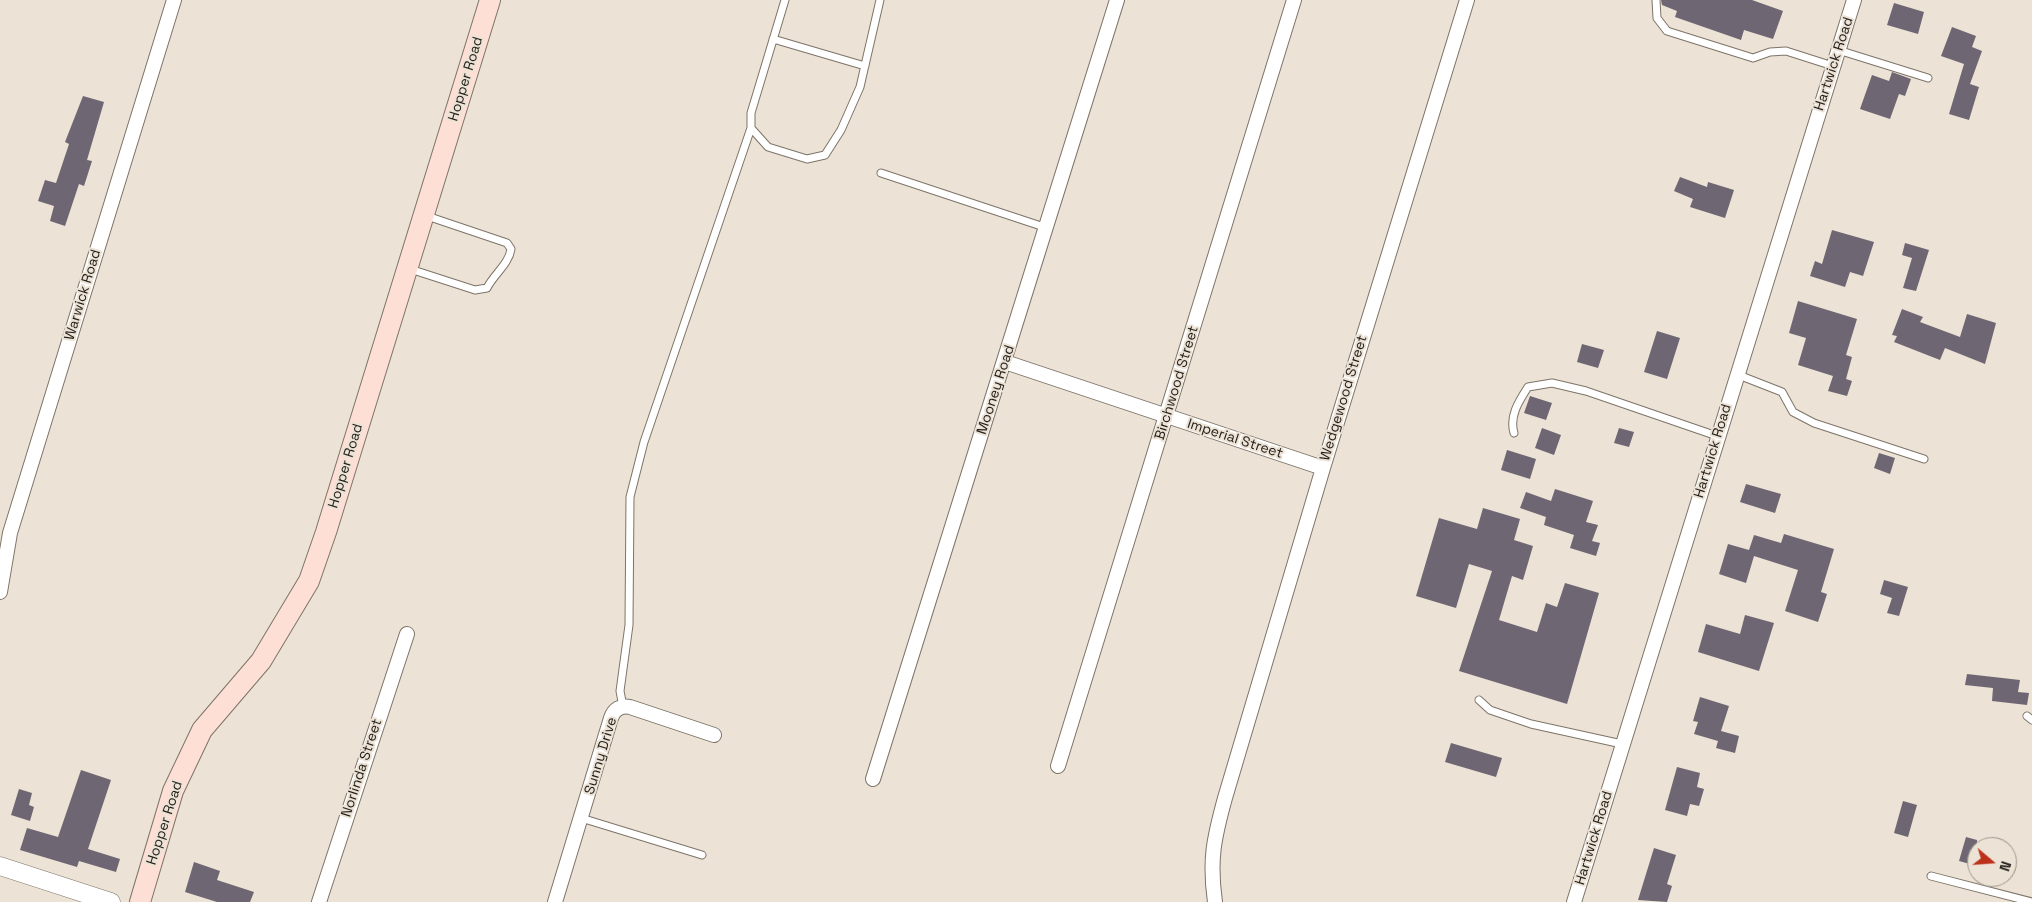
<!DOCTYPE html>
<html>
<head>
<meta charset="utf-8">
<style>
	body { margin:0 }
	#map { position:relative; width:2032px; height:902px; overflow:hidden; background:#ece2d5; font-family:"Space Grotesk",sans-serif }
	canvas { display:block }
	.north { position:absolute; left:1967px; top:837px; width:50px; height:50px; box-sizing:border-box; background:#ece2d5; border:1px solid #9a9389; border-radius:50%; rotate:108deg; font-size:14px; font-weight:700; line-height:20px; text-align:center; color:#201d18 }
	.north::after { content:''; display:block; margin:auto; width:18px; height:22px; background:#bd311a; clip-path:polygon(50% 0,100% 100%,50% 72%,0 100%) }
</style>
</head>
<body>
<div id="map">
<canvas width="2032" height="902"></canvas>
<div class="north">N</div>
</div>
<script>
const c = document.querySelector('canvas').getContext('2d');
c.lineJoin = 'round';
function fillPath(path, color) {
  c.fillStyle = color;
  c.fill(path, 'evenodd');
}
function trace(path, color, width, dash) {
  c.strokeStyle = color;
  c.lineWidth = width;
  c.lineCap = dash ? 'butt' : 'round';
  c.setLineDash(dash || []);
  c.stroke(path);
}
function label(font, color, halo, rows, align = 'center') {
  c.font = font + ' "Space Grotesk",sans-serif';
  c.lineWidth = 4;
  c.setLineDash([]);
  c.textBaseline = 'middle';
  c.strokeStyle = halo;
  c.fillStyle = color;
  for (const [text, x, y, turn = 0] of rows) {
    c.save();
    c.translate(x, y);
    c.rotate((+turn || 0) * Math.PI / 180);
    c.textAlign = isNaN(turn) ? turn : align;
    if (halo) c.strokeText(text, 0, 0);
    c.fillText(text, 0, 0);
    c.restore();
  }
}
const building = new Path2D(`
	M 1661,0 L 1752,0 L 1783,11 L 1773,39 L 1744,30 L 1741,40 L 1675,17 L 1677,11 L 1662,5 Z
	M 1894,3 L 1924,12 L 1918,34 L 1887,25 Z
	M 1952,27 L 1976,36 L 1972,47 L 1982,51 L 1970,84 L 1979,87 L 1969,120 L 1949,114 L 1964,64 L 1941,56 Z
	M 1892,72 L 1911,79 L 1905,96 L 1899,94 L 1890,119 L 1860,109 L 1872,75 L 1889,81 Z
	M 83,96 L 104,102 L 87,160 L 92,161 L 84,186 L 79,184 L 65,226 L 50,221 L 54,206 L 38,201 L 45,180 L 56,183 L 69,144 L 65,142 Z
	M 1680,177 L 1707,187 L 1708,182 L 1734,190 L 1725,218 L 1690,207 L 1693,199 L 1674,191 Z
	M 1832,230 L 1874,242 L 1863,276 L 1850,272 L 1845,287 L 1810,276 L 1815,261 L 1822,264 Z
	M 1905,243 L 1929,250 L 1916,291 L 1903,288 L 1912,258 L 1902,255 Z
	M 1798,301 L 1857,319 L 1846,355 L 1852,357 L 1846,379 L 1852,381 L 1847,396 L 1828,391 L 1833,376 L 1798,365 L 1806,338 L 1789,333 Z
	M 1902,309 L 1923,317 L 1920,322 L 1960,337 L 1967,314 L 1996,323 L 1985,364 L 1945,348 L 1940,360 L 1894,342 L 1897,336 L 1892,335 Z
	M 1657,331 L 1680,338 L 1667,379 L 1644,372 Z
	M 1582,344 L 1604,350 L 1598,368 L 1577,362 Z
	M 1530,396 L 1552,403 L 1546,420 L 1524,413 Z
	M 1542,428 L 1561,435 L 1554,455 L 1535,448 Z
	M 1619,428 L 1634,432 L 1629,447 L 1614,443 Z
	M 1507,450 L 1536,459 L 1530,479 L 1501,470 Z
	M 1879,453 L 1895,458 L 1890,474 L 1874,468 Z
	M 1746,484 L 1781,494 L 1775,513 L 1740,502 Z
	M 1555,489 L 1593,501 L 1586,522 L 1598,525 L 1592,541 L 1600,543 L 1596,556 L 1570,548 L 1574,535 L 1544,525 L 1546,517 L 1520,508 L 1526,492 L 1551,501 Z
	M 1483,508 L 1520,519 L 1514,540 L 1533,546 L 1523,580 L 1512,576 L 1499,620 L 1537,632 L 1546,603 L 1557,607 L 1565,583 L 1599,593 L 1567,704 L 1459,671 L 1492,571 L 1469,564 L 1456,608 L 1416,596 L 1439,518 L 1477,529 Z
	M 1784,534 L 1834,549 L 1821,592 L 1827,594 L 1818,622 L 1785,611 L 1798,570 L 1754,556 L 1746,583 L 1719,574 L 1728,544 L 1749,550 L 1754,535 L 1781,543 Z
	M 1884,580 L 1908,587 L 1899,616 L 1887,613 L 1892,598 L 1880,594 Z
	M 1745,615 L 1774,623 L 1759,671 L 1698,652 L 1706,624 L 1740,634 Z
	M 1967,674 L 2020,680 L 2018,692 L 2029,693 L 2027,705 L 1992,701 L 1993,688 L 1965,685 Z
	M 1700,697 L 1729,706 L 1721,731 L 1739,736 L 1735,753 L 1716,748 L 1718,741 L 1694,734 L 1698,722 L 1693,721 Z
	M 1451,743 L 1502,758 L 1496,777 L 1445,762 Z
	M 1677,767 L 1700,773 L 1697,787 L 1704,789 L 1699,806 L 1690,804 L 1687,816 L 1665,810 Z
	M 81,770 L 111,780 L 88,849 L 120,859 L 116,872 L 79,861 L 77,867 L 20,850 L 27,828 L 58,837 Z
	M 19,789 L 32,793 L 29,805 L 34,807 L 30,821 L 11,815 Z
	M 1903,801 L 1917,805 L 1908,837 L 1894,833 Z
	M 1966,837 L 1977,840 L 1977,866 L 1959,861 Z
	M 1654,848 L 1676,855 L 1667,884 L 1672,886 L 1667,902 L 1638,900 Z
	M 194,862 L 220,871 L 217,880 L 254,892 L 250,902 L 217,902 L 185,892 Z`);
const service = new Path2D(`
	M 785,0 L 751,113 L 751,128 L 768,147 L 807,159 L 825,155 L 841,130 L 860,87 L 880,0
	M 1656,0 L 1657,18 L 1667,31 L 1753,58 L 1770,52 L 1786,51 L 1833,66
	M 773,39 L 865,66
	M 1838,50 L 1928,78
	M 881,173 L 1047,228
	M 410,269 L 475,290 L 487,288 C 494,274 509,264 511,249 L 507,243 L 424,215
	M 1736,374 L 1782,392 L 1793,412 L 1814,423 L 1924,459
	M 1514,433 C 1509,416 1519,401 1528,387 L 1552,383 L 1586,391 L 1717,436
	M 1479,700 L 1490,710 L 1531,724 L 1622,744
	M 623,707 L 620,691 L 629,625 L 630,497 L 644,442 L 751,128
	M 2027,716 L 2032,720
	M 581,818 L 702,855
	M 1931,876 L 2032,902`);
const minor = new Path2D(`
	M 1005,362 L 1323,468
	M 0,592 L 10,533 L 174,0
	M 1058,766 L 1294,0
	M 873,779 L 1117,0
	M 319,902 L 407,634
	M 555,902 L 611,718 C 614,709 621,705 630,707 L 714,735
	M 1215,902 C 1209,860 1214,838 1225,798 L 1323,468 L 1467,0
	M 1574,902 L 1854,0`);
const tertiary = new Path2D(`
	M 0,866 L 111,902`);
const secondary = new Path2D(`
	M 140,902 L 173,791 L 202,730 L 261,661 L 309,581 L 326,532 L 490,0`);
const streetNames = [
	["Hartwick Road",1834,64,-72],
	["Hopper Road",466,79,-73],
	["Warwick Road",83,295,-73],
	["Birchwood Street",1177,383,-73],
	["Mooney Road",996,390,-72],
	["Wedgewood Street",1344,398,-73],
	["Imperial Street",1235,439,18],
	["Hartwick Road",1713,451,-73],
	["Hopper Road",346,466,-73],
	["Sunny Drive",601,756,-73],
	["Norlinda Street",362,768,-72],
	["Hopper Road",165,823,-72],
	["Hartwick Road",1594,838,-73]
];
fillPath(building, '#6e6773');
trace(service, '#7d7468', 9);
trace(minor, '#7d7468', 16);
trace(tertiary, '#7d7468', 19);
trace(secondary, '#7d7468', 22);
trace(service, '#fff', 7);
trace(minor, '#fff', 14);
trace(tertiary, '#fff', 18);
trace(secondary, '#fedfd6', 20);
label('14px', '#201d18', '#ece2d5', streetNames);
</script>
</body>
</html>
